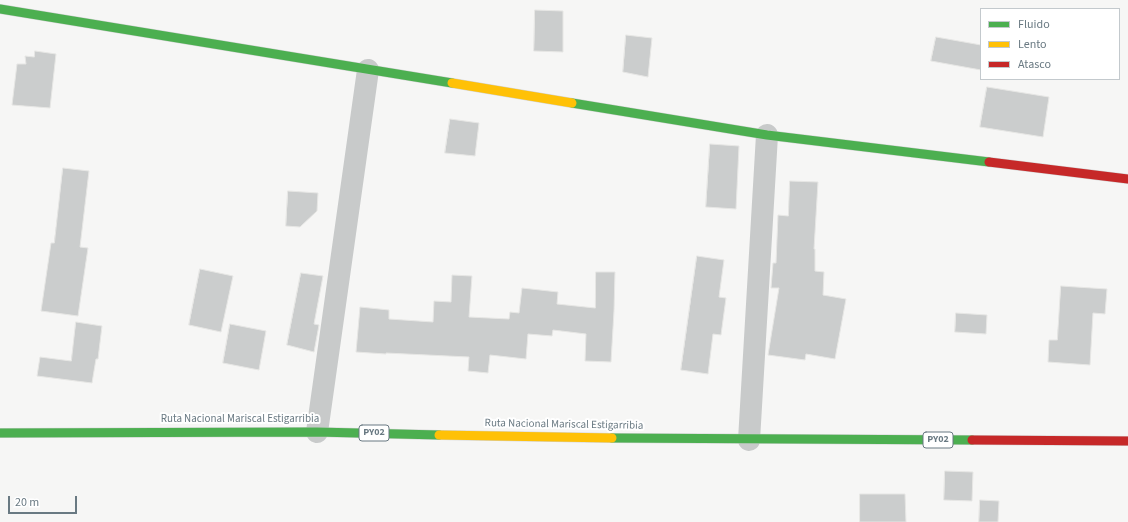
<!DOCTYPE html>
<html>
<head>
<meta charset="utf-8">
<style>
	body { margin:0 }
	#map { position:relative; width:1128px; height:522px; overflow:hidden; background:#f6f6f5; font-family:"Source Sans 3",sans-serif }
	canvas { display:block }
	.legend { position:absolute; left:980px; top:8px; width:140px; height:72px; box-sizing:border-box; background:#fff; border:1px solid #c3c9cd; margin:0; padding:5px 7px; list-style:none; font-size:12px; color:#697982 }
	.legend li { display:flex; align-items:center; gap:8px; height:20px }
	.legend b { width:20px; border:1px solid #c3c9cd }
	.scale { position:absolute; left:8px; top:496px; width:69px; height:18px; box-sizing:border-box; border:2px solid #697982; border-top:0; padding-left:5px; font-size:12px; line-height:14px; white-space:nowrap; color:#697982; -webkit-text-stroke:3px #fff; paint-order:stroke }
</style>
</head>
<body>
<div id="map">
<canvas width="1128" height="522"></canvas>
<ul class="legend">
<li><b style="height:5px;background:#4caf50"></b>Fluido</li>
<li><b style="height:5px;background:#ffc107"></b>Lento</li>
<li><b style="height:5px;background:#c62828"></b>Atasco</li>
</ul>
<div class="scale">20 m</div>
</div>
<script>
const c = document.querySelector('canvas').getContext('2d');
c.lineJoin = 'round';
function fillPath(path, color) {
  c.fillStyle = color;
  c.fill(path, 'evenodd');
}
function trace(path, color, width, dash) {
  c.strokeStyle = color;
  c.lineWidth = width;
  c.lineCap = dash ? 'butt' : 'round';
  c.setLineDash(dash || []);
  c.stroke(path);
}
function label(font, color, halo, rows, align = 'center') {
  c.font = font + ' "Source Sans 3",sans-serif';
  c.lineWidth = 4;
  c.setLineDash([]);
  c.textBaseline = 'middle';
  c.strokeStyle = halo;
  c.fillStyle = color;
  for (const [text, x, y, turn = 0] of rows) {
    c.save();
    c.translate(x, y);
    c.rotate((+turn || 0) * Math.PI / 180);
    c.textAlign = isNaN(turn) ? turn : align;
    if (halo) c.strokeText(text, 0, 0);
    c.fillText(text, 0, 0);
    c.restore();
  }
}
const building = new Path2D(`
	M 535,10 L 563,11 L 563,52 L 534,51 Z
	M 626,35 L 652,38 L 648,77 L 623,72 Z
	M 936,37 L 981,45 L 981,70 L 931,61 Z
	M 35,51 L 56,54 L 50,108 L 12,105 L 17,64 L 26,64 L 25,56 L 34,57 Z
	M 987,87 L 1049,97 L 1043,137 L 980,127 Z
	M 450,119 L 479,123 L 475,156 L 445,153 Z
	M 710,144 L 739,146 L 736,209 L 706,207 Z
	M 63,168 L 89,171 L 80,247 L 88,248 L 78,316 L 41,311 L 51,243 L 54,243 Z
	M 790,181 L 818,182 L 814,249 L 815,249 L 815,271 L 824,272 L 823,295 L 846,299 L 835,359 L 806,354 L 805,360 L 768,355 L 779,288 L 771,288 L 773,263 L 776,263 L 778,215 L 788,216 Z
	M 288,191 L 318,193 L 317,211 L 300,227 L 286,226 Z
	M 697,256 L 724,260 L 719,297 L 726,298 L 721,335 L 713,334 L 708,374 L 681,370 Z
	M 200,269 L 233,276 L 221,332 L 189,325 Z
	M 596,272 L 615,272 L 614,311 L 611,362 L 585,361 L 586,334 L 553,330 L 552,336 L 528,334 L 526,359 L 490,355 L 488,373 L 468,371 L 469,357 L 386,353 L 386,354 L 356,352 L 360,307 L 389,310 L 389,319 L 433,322 L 434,301 L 451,302 L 452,275 L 472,276 L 469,317 L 509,319 L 510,312 L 519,313 L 522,288 L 558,292 L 557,304 L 595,308 Z
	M 301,273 L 323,276 L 314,324 L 319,325 L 314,352 L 287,345 Z
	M 1061,286 L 1107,289 L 1105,314 L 1093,313 L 1090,365 L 1048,362 L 1049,340 L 1057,340 Z
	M 956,313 L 987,315 L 986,334 L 955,332 Z
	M 76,322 L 102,326 L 98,359 L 96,359 L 92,383 L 37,376 L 40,357 L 71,361 Z
	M 230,324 L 266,331 L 259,370 L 223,363 Z
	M 945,471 L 973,472 L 972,501 L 944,500 Z
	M 860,494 L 905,494 L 906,522 L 860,522 Z
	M 980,500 L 999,501 L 998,522 L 979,522 Z`);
const street = new Path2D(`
	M 317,432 L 368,70
	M 749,440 L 767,135`);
const fast = new Path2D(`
	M 0,9 L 452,83
	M 572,103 L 767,135 L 989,162
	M 0,433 L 317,432 L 439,435
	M 612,438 L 972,440`);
const slow = new Path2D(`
	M 452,83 L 572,103
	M 439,435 L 612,438`);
const jam = new Path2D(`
	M 989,162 L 1128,179
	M 972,440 L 1128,441`);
const shields = [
	[374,433,30],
	[938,440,30]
];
const shieldNames = [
	["PY02",374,433],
	["PY02",938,440]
];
const streetNames = [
	["Ruta Nacional Mariscal Estigarribia",240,420],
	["Ruta Nacional Mariscal Estigarribia",564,425,1]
];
fillPath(building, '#cbcdcd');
trace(building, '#e6e6e4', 1);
trace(fast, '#d2d3d3', 10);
trace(slow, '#d2d3d3', 10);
trace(jam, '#d2d3d3', 10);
trace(street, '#c8caca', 22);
trace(fast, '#4caf50', 9);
trace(slow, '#ffc107', 9);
trace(jam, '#c62828', 9);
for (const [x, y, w] of shields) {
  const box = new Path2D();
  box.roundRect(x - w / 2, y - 8, w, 16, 3);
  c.fillStyle = '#fff';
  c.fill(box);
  trace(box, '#697982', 1);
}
label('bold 10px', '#697982', null, shieldNames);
label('11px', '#697982', '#fff', streetNames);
</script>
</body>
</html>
